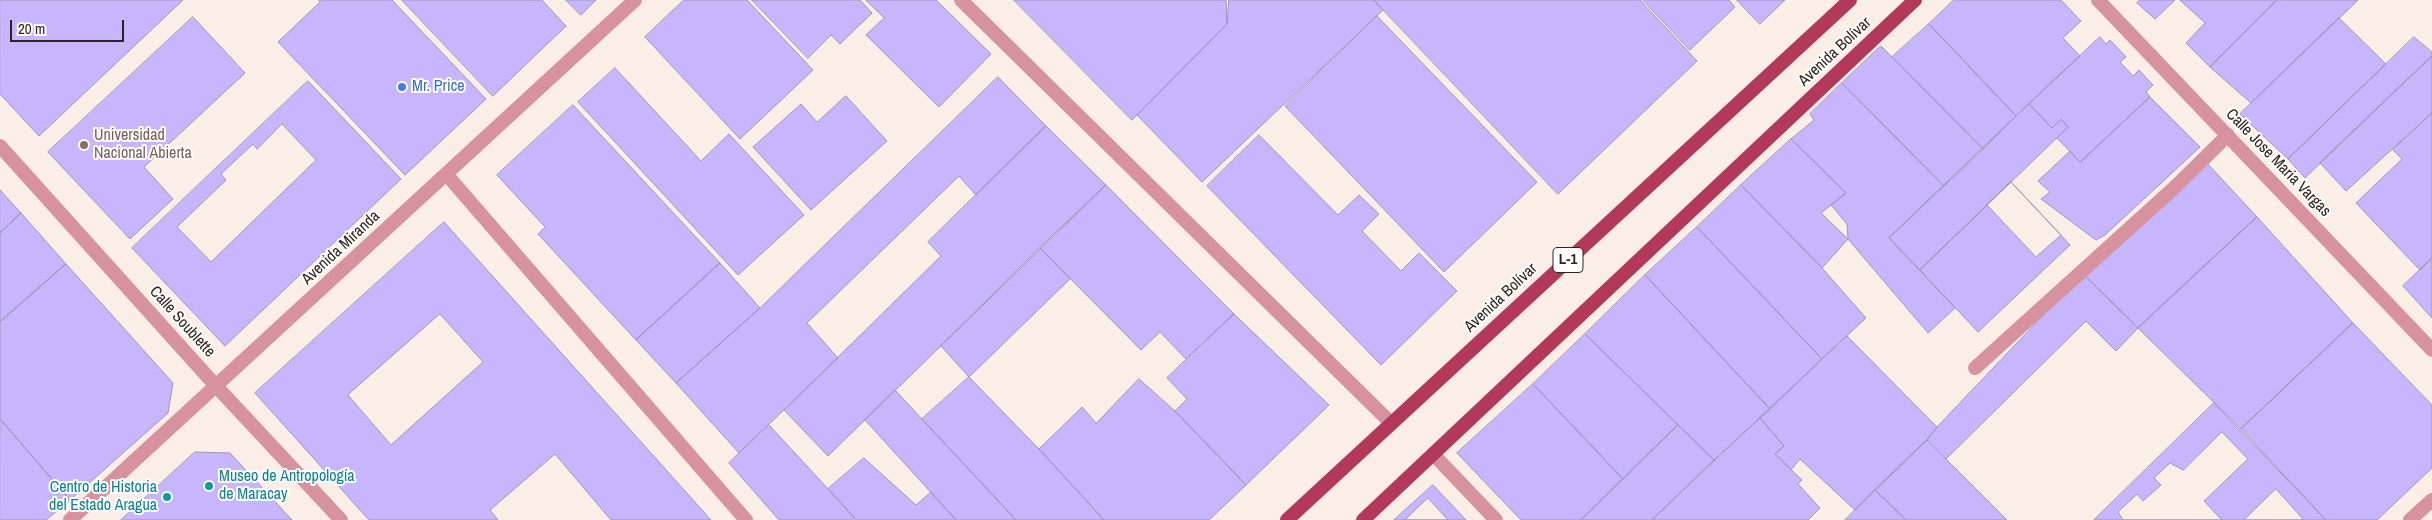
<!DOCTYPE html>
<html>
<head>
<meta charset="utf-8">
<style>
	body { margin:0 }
	#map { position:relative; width:2432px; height:520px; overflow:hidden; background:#faeee7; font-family:"Archivo Narrow",sans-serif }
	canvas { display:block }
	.scale { position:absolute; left:10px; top:20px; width:114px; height:22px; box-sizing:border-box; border:2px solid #2f231d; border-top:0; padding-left:6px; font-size:15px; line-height:18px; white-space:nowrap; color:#2f231d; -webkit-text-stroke:4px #fefefe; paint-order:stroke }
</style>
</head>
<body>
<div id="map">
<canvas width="2432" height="520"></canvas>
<div class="scale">20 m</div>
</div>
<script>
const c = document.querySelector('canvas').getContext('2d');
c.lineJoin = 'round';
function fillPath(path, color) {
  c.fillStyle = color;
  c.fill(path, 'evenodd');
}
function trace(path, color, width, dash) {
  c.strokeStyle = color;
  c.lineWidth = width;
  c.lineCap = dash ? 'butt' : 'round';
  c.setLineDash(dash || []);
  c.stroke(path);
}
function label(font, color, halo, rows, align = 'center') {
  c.font = font + ' "Archivo Narrow",sans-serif';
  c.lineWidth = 4;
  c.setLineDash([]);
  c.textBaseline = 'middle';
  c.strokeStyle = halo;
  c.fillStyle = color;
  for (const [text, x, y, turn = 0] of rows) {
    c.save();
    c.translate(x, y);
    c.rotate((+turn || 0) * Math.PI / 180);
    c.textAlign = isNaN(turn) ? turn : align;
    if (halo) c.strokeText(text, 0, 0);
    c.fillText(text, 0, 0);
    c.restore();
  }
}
const building = new Path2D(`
	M 0,0 L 183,0 L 39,136 L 0,94 Z
	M 319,0 L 392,0 L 486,99 L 405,175 L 278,42 L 320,2 Z
	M 402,0 L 542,0 L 566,26 L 493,96 Z
	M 566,0 L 596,0 L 581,15 Z
	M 684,0 L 747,0 L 813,70 L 740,139 L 645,37 Z
	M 752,0 L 860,0 L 872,13 L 840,44 L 831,35 L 808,58 Z
	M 866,0 L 936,0 L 991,54 L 939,107 L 866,35 L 884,18 Z
	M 1014,0 L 1226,0 L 1227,24 L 1132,120 Z
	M 1229,0 L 1374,0 L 1383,10 L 1202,182 L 1137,115 L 1227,24 Z
	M 1374,0 L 1640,0 L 1697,61 L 1558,194 Z
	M 1643,0 L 1729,0 L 1735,7 L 1690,50 Z
	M 1737,0 L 1785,0 L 1760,24 Z
	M 1954,0 L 2061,0 L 2081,21 L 2063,38 L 2080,56 L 2016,116 L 1929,24 Z
	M 2140,0 L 2175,0 L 2155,19 L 2137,3 Z
	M 2180,0 L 2277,0 L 2210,67 L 2186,43 L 2205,23 Z
	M 2277,0 L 2358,0 L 2251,103 L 2210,67 Z
	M 1377,16 L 1537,182 L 1444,272 L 1285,106 Z
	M 193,17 L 245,73 L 144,167 L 173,199 L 130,239 L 48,152 Z
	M 2339,18 L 2386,64 L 2288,159 L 2240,114 Z
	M 1929,24 L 2016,116 L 1983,149 L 1892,57 Z
	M 2100,37 L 2106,44 L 2110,40 L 2126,57 L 2120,62 L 2133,76 L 2139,70 L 2153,85 L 2146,92 L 2150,97 L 2080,162 L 2057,138 L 2068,127 L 2061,119 L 2052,128 L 2029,104 Z
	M 2414,37 L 2432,52 L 2432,56 L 2305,178 L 2288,159 Z
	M 1881,46 L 1983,149 L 1944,186 L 1842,83 Z
	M 2432,56 L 2432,113 L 2346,191 L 2320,163 Z
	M 615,68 L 701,161 L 729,134 L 804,215 L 738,275 L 578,102 Z
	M 998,77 L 1046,126 L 976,195 L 959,176 L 807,323 L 838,358 L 739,453 L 676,383 L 760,308 Z
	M 308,81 L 401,179 L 225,346 L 132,248 Z
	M 1842,83 L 1944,186 L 1889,238 L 1955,308 L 1928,333 L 1848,239 L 1847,224 L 1831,205 L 1846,193 L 1791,139 L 1814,120 L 1810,114 Z
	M 846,96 L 887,141 L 811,210 L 753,147 L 801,104 L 817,122 Z
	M 2150,97 L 2200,147 L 2105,235 L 2096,240 L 2041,199 L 2050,192 L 2038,181 L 2070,151 L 2080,162 Z
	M 2029,104 L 2052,128 L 2061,119 L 2068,127 L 1920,270 L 1889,238 Z
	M 573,105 L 720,263 L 636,340 L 538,234 L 545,227 L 497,175 Z
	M 2432,113 L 2432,258 L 2420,270 L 2356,203 L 2402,159 L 2393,150 Z
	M 282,124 L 316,160 L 211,262 L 177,227 L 226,180 L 221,174 L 253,144 L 257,149 Z
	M 1046,126 L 1106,185 L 828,456 L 784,410 L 941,256 L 928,242 Z
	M 1259,135 L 1338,215 L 1359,195 L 1379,214 L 1362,231 L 1401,271 L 1419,253 L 1457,291 L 1381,365 L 1207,186 Z
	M 1791,139 L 1846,193 L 1821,213 L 1848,239 L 1822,268 L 1741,185 Z
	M 2206,162 L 2257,217 L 2138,328 L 2083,274 Z
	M 2011,182 L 2070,245 L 1978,332 L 1920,270 Z
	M 2011,182 L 2061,235 L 2036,257 L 1987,205 Z
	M 1106,185 L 1234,314 L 1186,359 L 1160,332 L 1141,350 L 1040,248 Z
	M 1741,185 L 1822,268 L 1866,318 L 1822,359 L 1697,227 Z
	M 0,190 L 21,213 L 0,233 Z
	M 21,213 L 66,264 L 0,322 L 0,233 Z
	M 2257,217 L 2353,323 L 2241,429 L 2138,328 Z
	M 444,222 L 711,520 L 611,520 L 555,454 L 490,510 L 498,520 L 369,520 L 255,393 ZM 440,314 L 483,362 L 391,445 L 348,395 Z
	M 1697,227 L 1822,359 L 1770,409 L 1645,275 Z
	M 1040,248 L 1070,279 L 969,377 L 941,346 Z
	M 2432,258 L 2432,318 L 2403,286 Z
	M 720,263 L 760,308 L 676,383 L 636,340 Z
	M 66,264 L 173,383 L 168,413 L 70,500 L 0,419 L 0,322 Z
	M 2083,274 L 2138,328 L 2116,351 L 2086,321 L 1946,459 L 1927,440 L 1937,427 Z
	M 1645,275 L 1770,409 L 1714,460 L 1585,334 Z
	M 1234,314 L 1329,405 L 1246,485 L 1175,411 L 1187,399 L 1167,378 Z
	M 2353,323 L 2432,405 L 2432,468 L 2377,520 L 2326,520 L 2241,429 Z
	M 1585,334 L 1678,425 L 1623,479 L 1533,384 Z
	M 1847,336 L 1937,427 L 1927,440 L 1855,510 L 1800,459 L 1791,470 L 1775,454 L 1784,446 L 1760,418 Z
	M 969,377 L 1039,449 L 1104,520 L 1016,520 L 922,419 Z
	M 1139,379 L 1175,411 L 1246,485 L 1209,520 L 1104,520 L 1039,449 L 1082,407 L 1096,423 Z
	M 1533,384 L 1623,479 L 1581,520 L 1521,520 L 1457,453 Z
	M 895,390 L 922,419 L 1016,520 L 956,520 L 865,420 Z
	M 2214,403 L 2326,520 L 2094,520 Z
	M 1760,418 L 1784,446 L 1775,454 L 1802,480 L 1798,484 L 1820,508 L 1808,520 L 1652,520 Z
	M 0,419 L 70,500 L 46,520 L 0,520 Z
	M 769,425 L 855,518 L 853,520 L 779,520 L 729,463 Z
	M 1678,425 L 1714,460 L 1652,520 L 1581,520 Z
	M 2222,432 L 2248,459 L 2204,501 L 2222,520 L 2123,520 L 2118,512 L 2137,494 L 2143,501 L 2161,485 L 2154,478 L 2170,463 L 2183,470 Z
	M 1927,440 L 2007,520 L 1906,520 L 1875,490 Z
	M 195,452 L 230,453 L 292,520 L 121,520 Z
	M 864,458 L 916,505 L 931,492 L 956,520 L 856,520 L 828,489 Z
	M 1433,485 L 1466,520 L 1394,520 Z
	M 2276,489 L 2303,519 L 2302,520 L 2244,520 Z
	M 1875,490 L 1906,520 L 1845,520 Z
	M 1428,498 L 1448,520 L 1405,520 Z`);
const service = new Path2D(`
	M 1975,368 L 2174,188 L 2228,135`);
const pedestrian = new Path2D(`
	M 961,0 L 1391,423
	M 1433,454 L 1496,520`);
const minor = new Path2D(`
	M 2098,0 L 2432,350
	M 0,146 L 216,386 L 341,520
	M 447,175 L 746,520
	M 70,520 L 635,0
	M 2410,520 L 2432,500`);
const primary = new Path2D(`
	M 1287,520 L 1850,0
	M 1363,520 L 1915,0`);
const markers = [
	[402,87,5,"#3f7fe0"],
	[84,145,5,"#8d6e63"],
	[209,486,5,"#0f9aa8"],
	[167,497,5,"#0f9aa8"]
];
const shields = [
	[1568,260,30]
];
const shieldNames = [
	["L-1",1568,260]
];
const streetNames = [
	["Avenida Bolívar",1835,52,-43],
	["Calle Jose Maria Vargas",2278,163,46],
	["Avenida Miranda",341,248,-43],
	["Avenida Bolívar",1501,298,-43],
	["Calle Soublette",182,322,48]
];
const shopNames = [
	["Mr. Price",412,87]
];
const educationNames = [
	["Universidad",94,136],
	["Nacional Abierta",94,154]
];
const cultureNames = [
	["Museo de Antropología",219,477],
	["de Maracay",219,495],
	["Centro de Historia",157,488,"right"],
	["del Estado Aragua",157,506,"right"]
];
fillPath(building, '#c7b6fe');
trace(building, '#9c97b3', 1);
trace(service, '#d6929e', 14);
trace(pedestrian, '#d6929e', 14);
trace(minor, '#d6929e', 14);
trace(primary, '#b3395a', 14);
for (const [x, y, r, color] of markers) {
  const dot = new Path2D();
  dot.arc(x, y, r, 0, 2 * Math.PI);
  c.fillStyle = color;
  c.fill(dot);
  trace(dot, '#fefefe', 2);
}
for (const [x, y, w] of shields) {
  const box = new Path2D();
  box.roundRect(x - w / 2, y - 12.5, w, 25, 4);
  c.fillStyle = '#fefefe';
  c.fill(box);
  trace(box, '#2f231d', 1);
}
label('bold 15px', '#2f231d', null, shieldNames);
label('16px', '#2f231d', '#fefefe', streetNames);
label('16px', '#366cbe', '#fefefe', shopNames, 'left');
label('16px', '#785e54', '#fefefe', educationNames, 'left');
label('16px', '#0d838f', '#fefefe', cultureNames, 'left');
</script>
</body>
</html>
